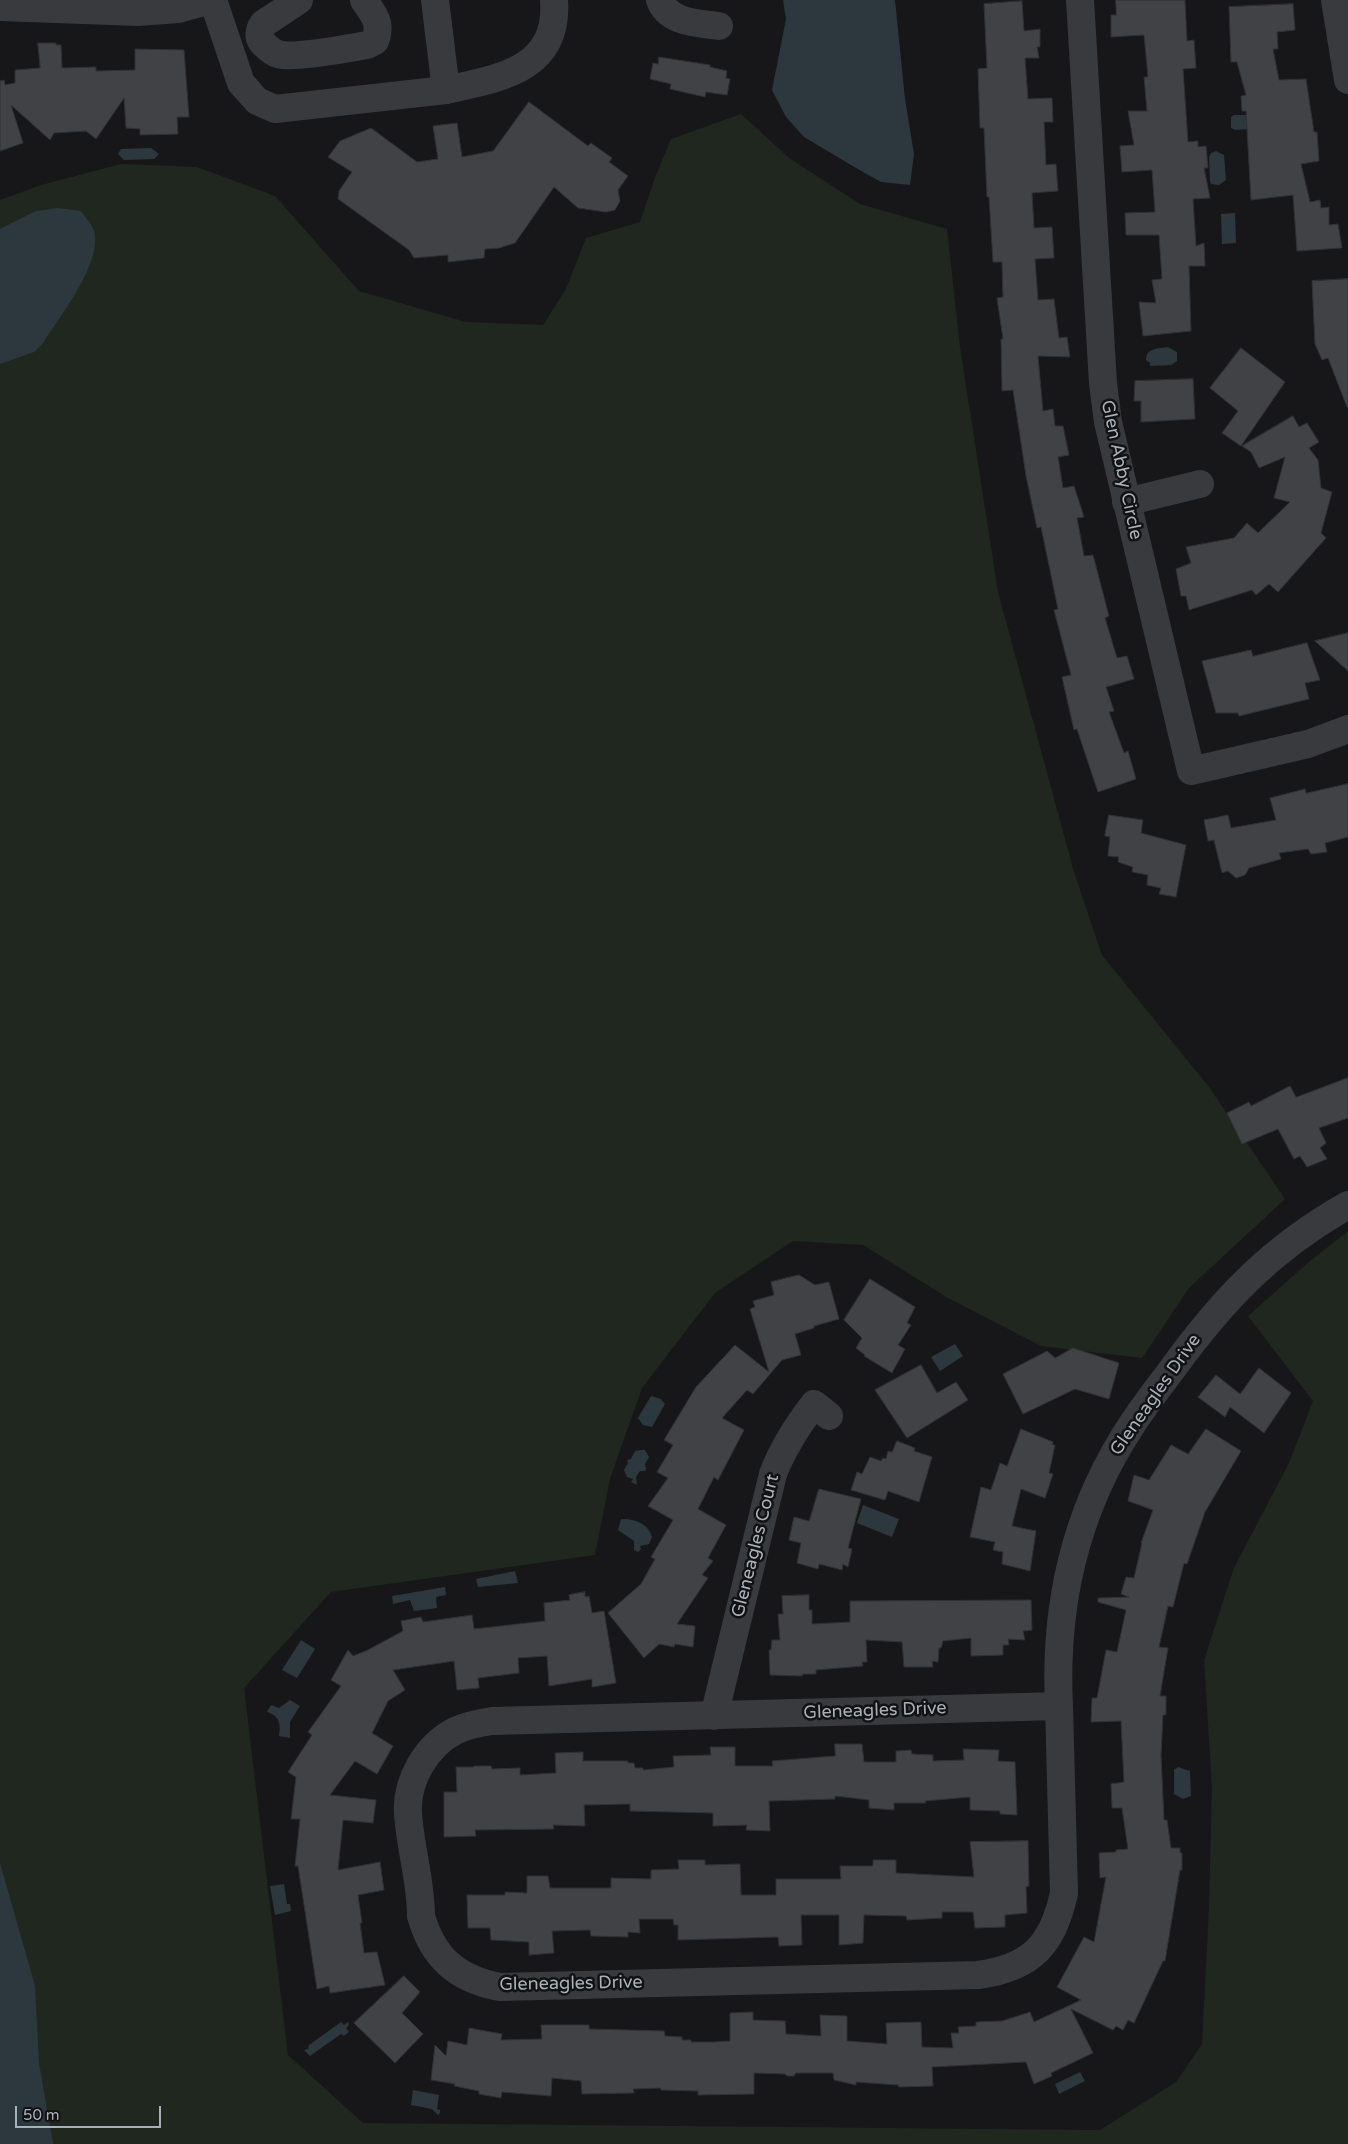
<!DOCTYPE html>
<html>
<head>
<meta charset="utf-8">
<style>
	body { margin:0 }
	#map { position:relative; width:1348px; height:2144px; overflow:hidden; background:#171719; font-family:"Varela Round",sans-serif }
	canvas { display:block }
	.scale { position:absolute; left:15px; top:2106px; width:146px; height:22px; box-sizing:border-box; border:2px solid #a8b0b9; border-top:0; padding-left:6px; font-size:15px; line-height:18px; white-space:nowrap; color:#a8b0b9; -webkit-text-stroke:4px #121214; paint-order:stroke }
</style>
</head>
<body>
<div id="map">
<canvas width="1348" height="2144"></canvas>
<div class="scale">50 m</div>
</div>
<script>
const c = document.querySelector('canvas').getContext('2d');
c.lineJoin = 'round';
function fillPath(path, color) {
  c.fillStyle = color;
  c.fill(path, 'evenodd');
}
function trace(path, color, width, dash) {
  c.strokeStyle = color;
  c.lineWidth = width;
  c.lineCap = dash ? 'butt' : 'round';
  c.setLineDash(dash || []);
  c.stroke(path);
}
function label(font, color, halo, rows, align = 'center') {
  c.font = font + ' "Varela Round",sans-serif';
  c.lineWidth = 5;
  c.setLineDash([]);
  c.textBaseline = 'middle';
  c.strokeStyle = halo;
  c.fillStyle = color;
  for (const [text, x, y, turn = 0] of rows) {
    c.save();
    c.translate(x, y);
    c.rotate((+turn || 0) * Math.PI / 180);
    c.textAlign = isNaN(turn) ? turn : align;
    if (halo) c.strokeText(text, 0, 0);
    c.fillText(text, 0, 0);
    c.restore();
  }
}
const green = new Path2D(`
	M 741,114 L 789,158 L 860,204 L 947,229 L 960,347 L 998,592 L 1074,872 L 1102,955 L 1209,1087 L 1285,1199 L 1189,1288 L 1142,1358 L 1041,1346 L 948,1298 L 863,1245 L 793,1241 L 715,1293 L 642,1388 L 610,1479 L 595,1555 L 331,1592 L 244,1688 L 288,2055 L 363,2123 L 1100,2130 L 1176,2082 L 1202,2044 L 1209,1906 L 1212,1787 L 1204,1660 L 1234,1568 L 1289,1463 L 1313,1401 L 1248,1316 L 1310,1261 L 1348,1231 L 1348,2144 L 0,2144 L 0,200 L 41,185 L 121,164 L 197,167 L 275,196 L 359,291 L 466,322 L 543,325 L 566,289 L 586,238 L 640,222 L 656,175 L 671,139 Z`);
const water = new Path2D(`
	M 783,0 L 895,0 L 905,99 L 914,154 L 910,185 L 881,182 L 856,168 L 804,137 L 786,117 L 772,90 L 786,19 Z
	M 1234,115 L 1258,115 L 1260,128 L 1235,130 L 1231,128 L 1231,117 Z
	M 151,148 L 159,154 L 154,159 L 124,160 L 118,154 L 121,149 Z
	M 1216,151 L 1224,155 L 1226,180 L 1219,185 L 1211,184 L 1210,181 L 1209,157 L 1211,153 Z
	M 58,208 L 81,211 C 85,217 92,224 94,231 C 103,262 59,318 43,343 L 34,352 L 0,364 L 0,229 L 36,211 Z
	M 1235,213 L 1236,243 L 1222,244 L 1221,214 Z
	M 1168,347 L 1177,352 L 1177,361 L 1171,365 L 1150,366 L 1150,363 L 1146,360 C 1146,347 1159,349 1168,347 Z
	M 955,1344 L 963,1356 L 940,1371 L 931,1357 Z
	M 651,1396 L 661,1399 L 665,1404 L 652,1427 L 643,1425 L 638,1418 Z
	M 641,1450 L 645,1450 L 649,1457 L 645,1464 L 646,1469 L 645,1471 L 640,1471 L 636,1477 L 637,1485 L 631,1482 L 633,1479 L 627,1477 L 624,1470 L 628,1463 L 627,1460 L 631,1459 L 635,1451 Z
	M 863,1505 L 899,1519 L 892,1537 L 857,1523 Z
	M 621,1519 C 634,1518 649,1524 652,1537 L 649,1544 L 640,1546 L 641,1549 L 638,1552 L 634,1550 L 634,1541 L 618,1530 Z
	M 515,1571 L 518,1583 L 478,1587 L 476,1579 Z
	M 445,1587 L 446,1595 L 436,1597 L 437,1608 L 414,1611 L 410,1600 L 393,1604 L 392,1596 Z
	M 301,1640 L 315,1649 L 297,1678 L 282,1670 Z
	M 290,1700 L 300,1706 L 290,1722 L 290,1738 L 279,1736 C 281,1724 280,1716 267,1712 L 271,1705 L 279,1708 Z
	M 1178,1767 L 1190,1771 L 1191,1796 L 1183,1799 L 1174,1794 L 1174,1770 Z
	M 0,1863 L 35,1986 L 39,2063 L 53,2144 L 0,2144 Z
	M 284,1884 L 287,1904 L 290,1904 L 291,1911 L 275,1915 L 270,1886 Z
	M 341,2022 L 344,2025 L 348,2022 L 349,2025 L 346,2028 L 349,2032 L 344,2036 L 341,2034 L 310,2056 L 304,2050 L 308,2049 L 309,2045 Z
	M 1080,2072 L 1085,2081 L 1059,2094 L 1055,2084 Z
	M 413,2090 L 439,2095 L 437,2109 L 440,2110 L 440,2113 L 438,2115 L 432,2109 L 411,2105 Z`);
const building = new Path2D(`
	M 1116,0 L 1185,0 L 1187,41 L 1194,40 L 1196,68 L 1183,69 L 1188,142 L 1198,141 L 1198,147 L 1206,146 L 1208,168 L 1204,168 L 1210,198 L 1193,199 L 1196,246 L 1204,243 L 1205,266 L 1189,266 L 1191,331 L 1143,336 L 1139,302 L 1156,303 L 1152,280 L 1162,279 L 1159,235 L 1126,235 L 1125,213 L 1155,212 L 1152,170 L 1122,172 L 1120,146 L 1134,145 L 1128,111 L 1147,111 L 1144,77 L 1148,77 L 1144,35 L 1111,37 L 1111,15 L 1116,15 Z
	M 1022,1 L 1024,31 L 1040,29 L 1040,47 L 1037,47 L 1039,58 L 1025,58 L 1028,99 L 1052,98 L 1053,122 L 1044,122 L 1046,165 L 1056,164 L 1058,191 L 1032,193 L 1034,228 L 1052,227 L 1054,258 L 1035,259 L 1038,300 L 1054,299 L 1059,338 L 1067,337 L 1070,357 L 1038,356 L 1043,411 L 1053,409 L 1055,426 L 1063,426 L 1069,455 L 1058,457 L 1063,488 L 1074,486 L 1084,517 L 1077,518 L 1084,556 L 1093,555 L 1109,616 L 1105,618 L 1117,658 L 1127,656 L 1134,679 L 1106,687 L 1114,711 L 1109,712 L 1124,753 L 1128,751 L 1136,779 L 1098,792 L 1077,729 L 1074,730 L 1062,677 L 1071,675 L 1054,610 L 1058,609 L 1041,527 L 1037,528 L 1026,476 L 1013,390 L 1002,391 L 1001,339 L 1003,339 L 997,298 L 1003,297 L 1002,262 L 993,262 L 989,197 L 987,197 L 984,128 L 980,128 L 978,69 L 987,68 L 984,4 Z
	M 1293,4 L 1295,30 L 1277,32 L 1278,49 L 1273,49 L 1279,80 L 1306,79 L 1314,132 L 1317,132 L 1319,161 L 1301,164 L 1310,202 L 1320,200 L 1321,208 L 1329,207 L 1329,225 L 1338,224 L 1342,248 L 1297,251 L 1293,195 L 1251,200 L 1246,111 L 1242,111 L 1241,96 L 1246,95 L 1237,62 L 1231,62 L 1229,7 Z
	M 38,43 L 56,43 L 56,45 L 61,45 L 62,68 L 96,67 L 96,71 L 135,70 L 135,49 L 184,50 L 189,117 L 177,117 L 178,134 L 140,135 L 140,129 L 126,128 L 124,98 L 96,139 L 86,131 L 54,133 L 50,140 L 11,105 L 23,143 L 0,151 L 0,81 L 4,80 L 5,85 L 15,83 L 15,70 L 40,68 Z
	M 659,57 L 710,65 L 710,67 L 727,71 L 726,78 L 730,79 L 727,95 L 706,92 L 705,97 L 670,89 L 671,84 L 650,79 L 653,63 L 658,64 Z
	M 529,102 L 588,146 L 591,143 L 612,158 L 609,162 L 628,176 L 618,190 L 620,201 L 615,210 L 606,212 L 578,208 L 554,187 L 515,243 L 499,248 L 485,249 L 484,258 L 448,262 L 448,255 L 414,258 L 409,250 L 338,199 L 339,191 L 352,172 L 328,157 L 340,141 L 371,128 L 417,162 L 438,159 L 433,126 L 457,123 L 462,157 L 493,151 Z
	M 1348,279 L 1348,407 L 1347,407 L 1328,358 L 1322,360 L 1315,344 L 1312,281 Z
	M 1241,348 L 1285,382 L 1241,446 L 1222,433 L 1238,411 L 1210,388 Z
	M 1193,379 L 1195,419 L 1141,422 L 1141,401 L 1134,401 L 1135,381 Z
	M 1293,416 L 1299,427 L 1307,423 L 1319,442 L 1309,448 L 1318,460 L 1321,488 L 1332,492 L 1321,533 L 1326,538 L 1278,592 L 1269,584 L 1256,595 L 1252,590 L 1189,610 L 1186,596 L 1181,596 L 1176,569 L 1191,563 L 1186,547 L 1234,538 L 1247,523 L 1258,533 L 1290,502 L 1274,498 L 1285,457 L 1259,468 L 1251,452 L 1242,446 Z
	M 1348,633 L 1348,671 L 1315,641 Z
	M 1307,643 L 1320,680 L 1305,683 L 1309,699 L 1239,716 L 1238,713 L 1216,713 L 1202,661 L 1251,650 L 1253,656 Z
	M 1348,784 L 1348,837 L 1325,843 L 1327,852 L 1311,854 L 1308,849 L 1279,853 L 1281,859 L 1249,868 L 1245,875 L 1236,878 L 1228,871 L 1222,873 L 1214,840 L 1208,841 L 1204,820 L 1228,815 L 1231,828 L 1276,820 L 1270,798 L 1305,789 L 1306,793 Z
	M 1109,815 L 1143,820 L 1141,833 L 1186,845 L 1176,897 L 1159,894 L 1161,888 L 1147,885 L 1148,875 L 1132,872 L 1133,867 L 1118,862 L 1119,857 L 1108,856 L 1110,837 L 1105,836 Z
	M 1348,1078 L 1348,1118 L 1319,1128 L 1326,1143 L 1320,1148 L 1327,1159 L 1307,1167 L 1300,1156 L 1294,1159 L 1278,1129 L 1242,1144 L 1227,1113 L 1249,1102 L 1251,1106 L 1290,1086 L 1296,1097 Z
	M 799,1275 L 815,1285 L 829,1282 L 839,1319 L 814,1326 L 814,1328 L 795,1334 L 801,1355 L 782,1360 L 753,1394 L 747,1390 L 722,1418 L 744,1430 L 718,1480 L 714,1477 L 698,1509 L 726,1525 L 708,1558 L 713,1561 L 702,1575 L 708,1578 L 677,1624 L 695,1626 L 693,1647 L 675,1644 L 674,1647 L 659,1644 L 644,1658 L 608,1613 L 641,1584 L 655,1559 L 651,1557 L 673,1520 L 648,1506 L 668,1478 L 657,1472 L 673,1445 L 664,1440 L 696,1387 L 735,1345 L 769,1372 L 750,1309 L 755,1307 L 753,1301 L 774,1295 L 771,1282 Z
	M 870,1279 L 915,1307 L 907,1323 L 911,1325 L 898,1345 L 905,1349 L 892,1373 L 864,1356 L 865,1355 L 856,1348 L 862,1338 L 844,1320 Z
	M 1073,1348 L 1119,1363 L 1109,1399 L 1075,1389 L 1023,1414 L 1003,1374 L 1047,1351 L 1055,1358 Z
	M 921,1365 L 937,1393 L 956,1382 L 968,1400 L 907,1438 L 875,1390 Z
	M 1259,1368 L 1291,1393 L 1264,1433 L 1230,1407 L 1225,1417 L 1198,1397 L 1216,1375 L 1240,1394 Z
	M 1021,1429 L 1053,1442 L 1052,1445 L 1055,1445 L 1049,1473 L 1053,1474 L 1045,1498 L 1021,1489 L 1012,1526 L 1036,1531 L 1030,1571 L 1002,1564 L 1003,1552 L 993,1550 L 995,1542 L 970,1537 L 981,1487 L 991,1490 L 1000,1463 L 1007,1466 Z
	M 1206,1429 L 1241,1451 L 1205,1512 L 1187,1564 L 1184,1563 L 1173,1607 L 1168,1606 L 1159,1647 L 1168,1648 L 1160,1696 L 1166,1696 L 1166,1715 L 1163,1715 L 1161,1755 L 1164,1820 L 1167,1820 L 1171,1848 L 1180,1848 L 1180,1853 L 1182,1853 L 1182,1870 L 1180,1870 L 1165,1961 L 1163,1961 L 1134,2023 L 1128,2020 L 1123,2030 L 1116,2026 L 1113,2030 L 1071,2009 L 1093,2053 L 1051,2073 L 1052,2076 L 1034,2084 L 1026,2062 L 932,2067 L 933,2086 L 899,2087 L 898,2085 L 856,2082 L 856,2085 L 834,2080 L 833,2073 L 796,2073 L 794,2076 L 787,2076 L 785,2074 L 754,2073 L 754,2094 L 698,2095 L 698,2091 L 661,2090 L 660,2088 L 633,2089 L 634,2093 L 582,2094 L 581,2081 L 552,2078 L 551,2096 L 502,2092 L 501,2098 L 479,2094 L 479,2091 L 454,2086 L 455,2084 L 431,2080 L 435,2045 L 446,2056 L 448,2041 L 467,2045 L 469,2028 L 502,2034 L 501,2040 L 542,2039 L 541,2025 L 589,2025 L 589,2029 L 664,2031 L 665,2036 L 682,2037 L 682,2040 L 691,2040 L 691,2042 L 715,2042 L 730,2041 L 730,2013 L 753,2012 L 753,2020 L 785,2021 L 786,2034 L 821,2036 L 820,2015 L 847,2016 L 847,2041 L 887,2044 L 886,2023 L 921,2022 L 922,2047 L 953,2048 L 951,2033 L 959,2033 L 958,2027 L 976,2026 L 976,2022 L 1002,2021 L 1030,2012 L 1034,2022 L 1081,2000 L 1057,1987 L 1084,1937 L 1094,1942 L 1106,1877 L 1100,1878 L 1099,1853 L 1116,1852 L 1116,1850 L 1128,1849 L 1122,1808 L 1112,1808 L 1111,1784 L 1124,1782 L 1121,1721 L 1091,1722 L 1092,1698 L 1097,1698 L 1106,1650 L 1117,1652 L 1126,1610 L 1098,1602 L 1098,1598 L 1129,1597 L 1121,1594 L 1126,1577 L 1134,1578 L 1142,1543 L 1141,1543 L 1153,1510 L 1128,1501 L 1134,1475 L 1149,1480 L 1171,1445 L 1188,1454 Z
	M 897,1441 L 915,1448 L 914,1451 L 932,1457 L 919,1502 L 888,1491 L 885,1500 L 851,1490 L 857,1472 L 862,1474 L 870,1457 L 881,1461 L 883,1458 L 886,1459 L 888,1451 L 892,1452 Z
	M 819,1489 L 861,1499 L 848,1548 L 852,1549 L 848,1567 L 843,1564 L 842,1570 L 819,1564 L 818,1569 L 797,1563 L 801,1543 L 789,1540 L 794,1517 L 809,1521 Z
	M 585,1592 L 585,1597 L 589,1596 L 592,1613 L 604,1611 L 616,1683 L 592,1687 L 592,1679 L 549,1686 L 547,1656 L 518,1658 L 519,1673 L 478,1678 L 479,1688 L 457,1690 L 454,1661 L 393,1670 L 405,1690 L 388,1701 L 372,1733 L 393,1746 L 377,1774 L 355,1761 L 330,1795 L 376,1800 L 373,1823 L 343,1820 L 338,1870 L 380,1862 L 384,1890 L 358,1895 L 362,1923 L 360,1923 L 364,1953 L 377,1952 L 385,1985 L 330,1993 L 329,1986 L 317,1989 L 298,1866 L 295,1866 L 300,1819 L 291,1819 L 296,1777 L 288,1772 L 312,1735 L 308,1732 L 341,1686 L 331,1680 L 348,1650 L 353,1656 L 366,1651 L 403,1631 L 401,1621 L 421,1617 L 423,1622 L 472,1615 L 474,1629 L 545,1621 L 544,1603 L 570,1600 L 569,1595 Z
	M 809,1595 L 809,1610 L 812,1610 L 812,1624 L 850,1622 L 850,1601 L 1031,1600 L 1032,1630 L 1023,1631 L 1025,1640 L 1008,1639 L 1009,1645 L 1003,1645 L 1003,1655 L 971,1656 L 971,1638 L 943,1641 L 941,1648 L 939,1648 L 938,1662 L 932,1661 L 933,1667 L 904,1667 L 902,1642 L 866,1640 L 867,1662 L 862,1662 L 863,1666 L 816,1670 L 816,1674 L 803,1674 L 802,1676 L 770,1675 L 769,1650 L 771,1650 L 772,1640 L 780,1640 L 778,1614 L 783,1614 L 782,1596 Z
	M 835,1744 L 862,1744 L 864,1762 L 896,1762 L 896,1751 L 911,1750 L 912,1754 L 933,1755 L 933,1761 L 964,1760 L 963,1749 L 999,1750 L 998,1761 L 1015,1762 L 1017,1815 L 1000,1814 L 1000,1811 L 970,1810 L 970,1797 L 925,1801 L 926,1803 L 894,1803 L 894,1810 L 869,1808 L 869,1800 L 835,1796 L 835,1799 L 769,1801 L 770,1831 L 746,1830 L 747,1825 L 713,1826 L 713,1813 L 630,1811 L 630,1804 L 584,1805 L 585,1826 L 553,1825 L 554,1829 L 475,1830 L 476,1836 L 444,1837 L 444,1792 L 457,1792 L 456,1767 L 474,1767 L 474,1766 L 491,1766 L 492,1769 L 520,1768 L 520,1775 L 556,1773 L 555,1753 L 583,1752 L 583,1761 L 628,1761 L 628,1763 L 634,1763 L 635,1768 L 643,1768 L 643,1770 L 674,1767 L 673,1756 L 711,1755 L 710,1747 L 735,1747 L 735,1766 L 773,1766 L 772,1761 L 835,1756 Z
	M 1028,1841 L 1029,1886 L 1026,1887 L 1027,1913 L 1005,1915 L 1005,1927 L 975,1928 L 973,1912 L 942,1912 L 942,1918 L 907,1920 L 906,1916 L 864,1915 L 863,1943 L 839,1945 L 839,1915 L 801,1915 L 802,1945 L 779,1946 L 778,1937 L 678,1940 L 678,1925 L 674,1925 L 673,1919 L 639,1919 L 640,1933 L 628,1932 L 628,1937 L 591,1936 L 590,1930 L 552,1931 L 554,1953 L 529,1955 L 529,1942 L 491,1940 L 490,1928 L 468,1928 L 467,1895 L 505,1895 L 505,1892 L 527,1893 L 527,1876 L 548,1876 L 550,1888 L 611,1888 L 611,1878 L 651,1879 L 651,1870 L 679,1869 L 678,1860 L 705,1860 L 705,1865 L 740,1864 L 741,1895 L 776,1895 L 776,1879 L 841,1879 L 840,1866 L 873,1866 L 873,1860 L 896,1860 L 896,1873 L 974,1877 L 970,1842 Z
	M 404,1976 L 420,1992 L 402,2013 L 423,2034 L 395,2063 L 354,2023 Z`);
const minor = new Path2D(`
	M 213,0 L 241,83 L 257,101 L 275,109 L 446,90
	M 299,0 L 263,24 C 259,30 258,37 262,42 C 267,47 271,52 278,54 C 292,59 349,48 367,45 L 375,41 C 382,22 374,16 364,0
	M 435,0 L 446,90 C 500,78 559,70 554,0
	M 660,0 C 668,23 698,23 719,26
	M 1080,0 L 1103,383 L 1108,422 L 1191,771 L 1308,744 L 1348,729
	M 1335,0 L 1348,80
	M 0,7 L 138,12 L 178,9 L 211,0
	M 1126,502 L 1200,484
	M 1059,1706 L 492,1721 C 479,1723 467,1725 455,1731 C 426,1746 406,1781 408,1813 C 410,1847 421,1881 421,1916 C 433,1958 457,1979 500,1987 L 978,1975 C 1031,1968 1053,1945 1064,1893 L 1059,1706 C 1054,1606 1075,1511 1131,1426 C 1144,1406 1159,1387 1173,1368 C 1224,1298 1272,1248 1348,1205
	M 714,1716 L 773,1474 C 783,1448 797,1426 814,1404 L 829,1416`);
const streetNames = [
	["Glen Abby Circle",1121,470,78],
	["Gleneagles Drive",1156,1395,-55],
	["Gleneagles Court",756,1546,-76],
	["Gleneagles Drive",875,1711,-2],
	["Gleneagles Drive",571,1984,-1]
];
fillPath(green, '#1f271e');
fillPath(water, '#2c383d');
fillPath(building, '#414246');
trace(building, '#313135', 1);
trace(minor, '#383a3e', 28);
label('18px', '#a8b0b9', '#121214', streetNames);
</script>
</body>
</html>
